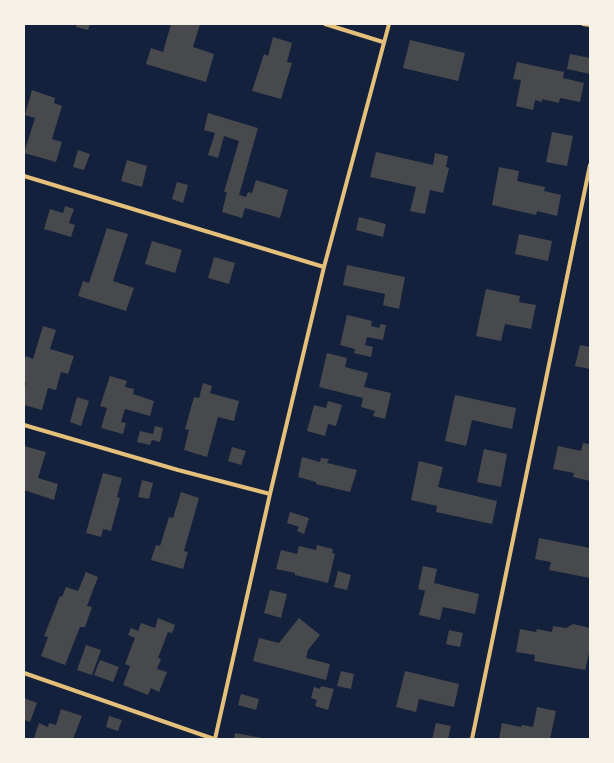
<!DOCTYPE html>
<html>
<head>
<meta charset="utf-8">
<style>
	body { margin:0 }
	#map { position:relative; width:614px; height:763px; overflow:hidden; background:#14213d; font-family:"Open Sans",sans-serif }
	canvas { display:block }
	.frame { position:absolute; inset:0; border:25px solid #f6f1e7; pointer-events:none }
</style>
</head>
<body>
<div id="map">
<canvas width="614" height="763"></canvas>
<div class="frame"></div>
</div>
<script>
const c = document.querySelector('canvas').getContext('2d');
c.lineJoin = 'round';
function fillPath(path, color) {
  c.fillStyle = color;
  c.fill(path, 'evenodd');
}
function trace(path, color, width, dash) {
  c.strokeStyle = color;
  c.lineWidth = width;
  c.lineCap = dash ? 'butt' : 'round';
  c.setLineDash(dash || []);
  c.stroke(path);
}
const building = new Path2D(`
	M 77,24 L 90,24 L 88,30 L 76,27 Z
	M 171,24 L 200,24 L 193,47 L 214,54 L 206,82 L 146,64 L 151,48 L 163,52 Z
	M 273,37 L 292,43 L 287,62 L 292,63 L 281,99 L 252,91 L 264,54 L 268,56 Z
	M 410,40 L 465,53 L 458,81 L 403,68 Z
	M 570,54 L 590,58 L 590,74 L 567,69 Z
	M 517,62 L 564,72 L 563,78 L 584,83 L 580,102 L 560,98 L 559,103 L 542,99 L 542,102 L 535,100 L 533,110 L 516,106 L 521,80 L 513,79 Z
	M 32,90 L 55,98 L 54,103 L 62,106 L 52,139 L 62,142 L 56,162 L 24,153 L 35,118 L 25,115 Z
	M 208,113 L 258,128 L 239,195 L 246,197 L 248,192 L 252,193 L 256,180 L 288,190 L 280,218 L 245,208 L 242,218 L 222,212 L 227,192 L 224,192 L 239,141 L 224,136 L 218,158 L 208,155 L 215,133 L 204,130 Z
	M 552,132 L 573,136 L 567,166 L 546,162 Z
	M 78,150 L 90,154 L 84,170 L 73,167 Z
	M 376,152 L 433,165 L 435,153 L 448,156 L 446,167 L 449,168 L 443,193 L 430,190 L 425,214 L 410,211 L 416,187 L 370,177 Z
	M 127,160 L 147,166 L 142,187 L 121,181 Z
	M 499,167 L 519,171 L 517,181 L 545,187 L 544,191 L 561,195 L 557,216 L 537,211 L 536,215 L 492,205 Z
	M 177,182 L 188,185 L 183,203 L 172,199 Z
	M 65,206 L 74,209 L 69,223 L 75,225 L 71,237 L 44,229 L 50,209 L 63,213 Z
	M 359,217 L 386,224 L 383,237 L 356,230 Z
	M 107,228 L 128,234 L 113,281 L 134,288 L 126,311 L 78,296 L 83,281 L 89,283 Z
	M 519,234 L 552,241 L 548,261 L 515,254 Z
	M 152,241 L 182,250 L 175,273 L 145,264 Z
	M 214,257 L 235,263 L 229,284 L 208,278 Z
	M 347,265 L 405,277 L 399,309 L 383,305 L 385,294 L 343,285 Z
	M 486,289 L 520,296 L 519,302 L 536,305 L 531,329 L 505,324 L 501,341 L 476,336 Z
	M 347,315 L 372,321 L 371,326 L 379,328 L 381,324 L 386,325 L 383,340 L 367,337 L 365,345 L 373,347 L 371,357 L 354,353 L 355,349 L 340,345 Z
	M 43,326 L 56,330 L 50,349 L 74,356 L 68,374 L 61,372 L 56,390 L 48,388 L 42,410 L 24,405 L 24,391 L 26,383 L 24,382 L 24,362 L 26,356 L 33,359 Z
	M 580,345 L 590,347 L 590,369 L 575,366 Z
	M 327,353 L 347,358 L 345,367 L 368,373 L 364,387 L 391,393 L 385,419 L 373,416 L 375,411 L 361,407 L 363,398 L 319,387 Z
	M 110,376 L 127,381 L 125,387 L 134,389 L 133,394 L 154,401 L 150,416 L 125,409 L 121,422 L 126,423 L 123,434 L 101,428 L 107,408 L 100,406 Z
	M 203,383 L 212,386 L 210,393 L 239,401 L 234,421 L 218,417 L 207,457 L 184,450 L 189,430 L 185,429 L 194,397 L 199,398 Z
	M 455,395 L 516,408 L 512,429 L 472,420 L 466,446 L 445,441 Z
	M 77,397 L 89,401 L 81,426 L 70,422 Z
	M 328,401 L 342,405 L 336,426 L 328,424 L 325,436 L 307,431 L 314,405 L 326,408 Z
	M 155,426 L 163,428 L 160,442 L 152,440 L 150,445 L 137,442 L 140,431 L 153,434 Z
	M 583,443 L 590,444 L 590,481 L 573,477 L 574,473 L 553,469 L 558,446 L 581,451 Z
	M 24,446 L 46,452 L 38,478 L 58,484 L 54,500 L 24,490 Z
	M 232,447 L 246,451 L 241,465 L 228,461 Z
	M 484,449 L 507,454 L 501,487 L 477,482 Z
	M 302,457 L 320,462 L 321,458 L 329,459 L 327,463 L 357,470 L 350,492 L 316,484 L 316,482 L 298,477 Z
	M 419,461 L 443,467 L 438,487 L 497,501 L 492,524 L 436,512 L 437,506 L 411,500 Z
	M 103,473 L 122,478 L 117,497 L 120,498 L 111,531 L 103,529 L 101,537 L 86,533 Z
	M 142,480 L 153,483 L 149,499 L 138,497 Z
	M 181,492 L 199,498 L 184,551 L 188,552 L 183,569 L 151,560 L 156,545 L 160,546 L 169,517 L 173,518 Z
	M 290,512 L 309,518 L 304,534 L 297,531 L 299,527 L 287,523 Z
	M 539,538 L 590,548 L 590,578 L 549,570 L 551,562 L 535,559 Z
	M 317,545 L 333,549 L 332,553 L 335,554 L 328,583 L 295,575 L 295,573 L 276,569 L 281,550 L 297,554 L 299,546 L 316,550 Z
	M 423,566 L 437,569 L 434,583 L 479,594 L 475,614 L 443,607 L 440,620 L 419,615 L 425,591 L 418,589 Z
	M 338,571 L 351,575 L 347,590 L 334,587 Z
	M 86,572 L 98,577 L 87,606 L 92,607 L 85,627 L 80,627 L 65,665 L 41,656 L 48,637 L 44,636 L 60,596 L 62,597 L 66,587 L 78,591 Z
	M 270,590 L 287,594 L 281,618 L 264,613 Z
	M 158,618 L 175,625 L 172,633 L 168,632 L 158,658 L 161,659 L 157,669 L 167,672 L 159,692 L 151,688 L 148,695 L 123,685 L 130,666 L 125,664 L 135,638 L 128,635 L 131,628 L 138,631 L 141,623 L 155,628 Z
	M 299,618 L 320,635 L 308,650 L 306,658 L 330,664 L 326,680 L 253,661 L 259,638 L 279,643 Z
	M 573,624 L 590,628 L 590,649 L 585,670 L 534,661 L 535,655 L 516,652 L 520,629 L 536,632 L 537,629 L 552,632 L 553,626 L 566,628 Z
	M 449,630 L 463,633 L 460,647 L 446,644 Z
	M 86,645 L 101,650 L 92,675 L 77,670 Z
	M 100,660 L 119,667 L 113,682 L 94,675 Z
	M 341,671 L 354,674 L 351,689 L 337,686 Z
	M 405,671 L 459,684 L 454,707 L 419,699 L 416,712 L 396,707 Z
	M 321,686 L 334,689 L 328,710 L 315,706 L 317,700 L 311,698 L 314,687 L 320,689 Z
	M 241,694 L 259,699 L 256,710 L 238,705 Z
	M 24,698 L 37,703 L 30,722 L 24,720 Z
	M 537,707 L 556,711 L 550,739 L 499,739 L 502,723 L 521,727 L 522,725 L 533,727 Z
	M 61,709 L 82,716 L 73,739 L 34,738 L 39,723 L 48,727 L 49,723 L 56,725 Z
	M 109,716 L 122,720 L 118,731 L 106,727 Z
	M 436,723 L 451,726 L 448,739 L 432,739 Z
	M 235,733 L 262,738 L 262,739 L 234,739 Z`);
const minor = new Path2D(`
	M 325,24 L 383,42
	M 583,24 L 590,25
	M 24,176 L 324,267
	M 24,425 L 178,470 L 270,494
	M 24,673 L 214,739
	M 215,739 L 270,494 L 324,267 L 389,24
	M 472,739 L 590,165`);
fillPath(building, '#48494c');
trace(minor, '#e5c07b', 4);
</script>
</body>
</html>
